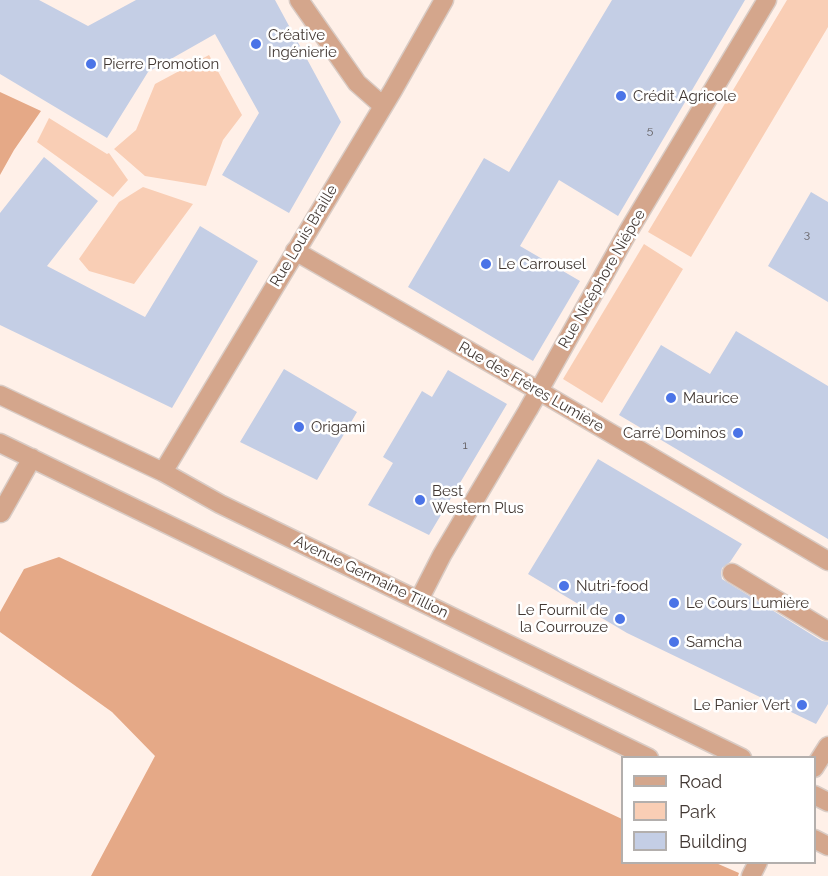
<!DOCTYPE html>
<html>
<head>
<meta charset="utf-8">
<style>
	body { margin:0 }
	#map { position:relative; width:828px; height:876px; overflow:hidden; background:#fff0e8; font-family:Raleway,sans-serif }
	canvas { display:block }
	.legend { position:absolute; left:621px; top:756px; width:195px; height:108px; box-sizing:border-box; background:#fff; border:2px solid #b3afad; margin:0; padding:8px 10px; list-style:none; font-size:18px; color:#423833 }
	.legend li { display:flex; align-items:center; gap:12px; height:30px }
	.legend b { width:30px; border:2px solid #b3afad }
</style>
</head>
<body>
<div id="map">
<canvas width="828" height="876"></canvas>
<ul class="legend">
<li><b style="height:8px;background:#d4a68c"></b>Road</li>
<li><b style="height:16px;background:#f9ceb5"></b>Park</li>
<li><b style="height:16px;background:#c4cee5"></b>Building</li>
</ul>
</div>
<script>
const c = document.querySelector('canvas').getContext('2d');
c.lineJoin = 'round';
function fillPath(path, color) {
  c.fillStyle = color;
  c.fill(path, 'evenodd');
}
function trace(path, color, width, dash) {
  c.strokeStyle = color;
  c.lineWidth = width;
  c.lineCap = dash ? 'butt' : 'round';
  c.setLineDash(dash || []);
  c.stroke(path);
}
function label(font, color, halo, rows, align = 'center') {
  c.font = font + ' Raleway,sans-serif';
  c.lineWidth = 5;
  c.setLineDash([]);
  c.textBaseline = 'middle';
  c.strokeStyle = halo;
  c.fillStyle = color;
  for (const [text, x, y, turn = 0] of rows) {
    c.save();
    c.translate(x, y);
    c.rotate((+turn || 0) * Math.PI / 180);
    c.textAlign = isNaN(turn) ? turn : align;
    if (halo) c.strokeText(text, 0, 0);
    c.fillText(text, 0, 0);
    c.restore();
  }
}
const green = new Path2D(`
	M 787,0 L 828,0 L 828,27 L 691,257 L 648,232 Z
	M 209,55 L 242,115 L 223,140 L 206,186 L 145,176 L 114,149 L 136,130 L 155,84 Z
	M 49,118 L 107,154 L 109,153 L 128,180 L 113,197 L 37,142 Z
	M 143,187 L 193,204 L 134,284 L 89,271 L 79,259 L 119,202 Z
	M 644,244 L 683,269 L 602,403 L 563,379 Z`);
const forest = new Path2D(`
	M 0,92 L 41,111 L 14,150 L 0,175 Z
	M 59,557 L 622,819 L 622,862 L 716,863 L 739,873 L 738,876 L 91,876 L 155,756 L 112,712 L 0,632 L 0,612 L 24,569 Z`);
const building = new Path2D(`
	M 0,0 L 39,0 L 88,26 L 136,0 L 275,0 L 341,122 L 289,213 L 222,175 L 259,113 L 215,34 L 148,72 L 107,138 L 0,74 Z
	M 612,0 L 745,0 L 618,216 L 559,180 L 520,246 L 580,281 L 533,361 L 408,287 L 484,158 L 509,172 Z
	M 44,157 L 98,201 L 47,266 L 145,317 L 200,226 L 258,261 L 172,408 L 0,325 L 0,213 Z
	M 811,192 L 828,202 L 828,302 L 768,266 Z
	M 736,331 L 828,386 L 828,539 L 619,415 L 661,345 L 710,374 Z
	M 284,369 L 357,412 L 317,480 L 240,442 Z
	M 448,370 L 507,404 L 429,535 L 368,505 L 393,463 L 383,457 L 422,391 L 432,397 Z
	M 598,459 L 742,544 L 730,562 L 722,568 L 721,573 L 722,579 L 822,641 L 828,642 L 828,704 L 816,724 L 627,633 L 528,574 Z`);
const minor = new Path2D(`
	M 299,0 L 357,83 L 383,106
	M 295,251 L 539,391 L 828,561
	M 0,395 L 163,472 L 220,504 L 742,758
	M 0,443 L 649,758
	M 163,472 L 393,90 L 444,0
	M 1,513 L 32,458
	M 732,573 L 828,631
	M 419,600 L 442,555 L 528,410 L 629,230 L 767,0
	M 814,768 L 828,746
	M 814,795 L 828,802
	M 814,839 L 828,846
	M 751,876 L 758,862`);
const markers = [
	[256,44,6,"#4b74e7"],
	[91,64,6,"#4b74e7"],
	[621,96,6,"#4b74e7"],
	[486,264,6,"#4b74e7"],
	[671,398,6,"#4b74e7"],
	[299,427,6,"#4b74e7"],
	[738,433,6,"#4b74e7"],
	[420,500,6,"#4b74e7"],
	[564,586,6,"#4b74e7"],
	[674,603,6,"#4b74e7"],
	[620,619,6,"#4b74e7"],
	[674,642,6,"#4b74e7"],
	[802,705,6,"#4b74e7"]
];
const numberNames = [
	["5",650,130],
	["3",807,234],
	["1",465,445]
];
const poiNames = [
	["Créative",268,35],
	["Ingénierie",268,52],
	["Pierre Promotion",103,64],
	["Crédit Agricole",633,96],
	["Le Carrousel",498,264],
	["Maurice",683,398],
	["Origami",311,427],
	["Carré Dominos",726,433,"right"],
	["Best",432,491],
	["Western Plus",432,508],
	["Nutri-food",576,586],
	["Le Cours Lumière",686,603],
	["Le Fournil de",608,610,"right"],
	["la Courrouze",608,627,"right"],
	["Samcha",686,642],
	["Le Panier Vert",790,705,"right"]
];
const streetNames = [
	["Rue Louis Braille",304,236,-59],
	["Rue Nicéphore Niépce",602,279,-60],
	["Rue des Frères Lumière",531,387,30],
	["Avenue Germaine Tillion",371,577,26]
];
fillPath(green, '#f9ceb5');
fillPath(forest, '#e5a987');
fillPath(building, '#c4cee5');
trace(minor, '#d9cbc4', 21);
trace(minor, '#d4a68c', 18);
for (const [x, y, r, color] of markers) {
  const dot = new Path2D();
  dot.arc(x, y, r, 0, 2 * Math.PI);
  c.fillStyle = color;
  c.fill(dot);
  trace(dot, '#fff', 2);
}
label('12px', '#625e60', null, numberNames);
label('15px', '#423833', '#fff', poiNames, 'left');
label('15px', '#423833', '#fff', streetNames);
</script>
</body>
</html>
